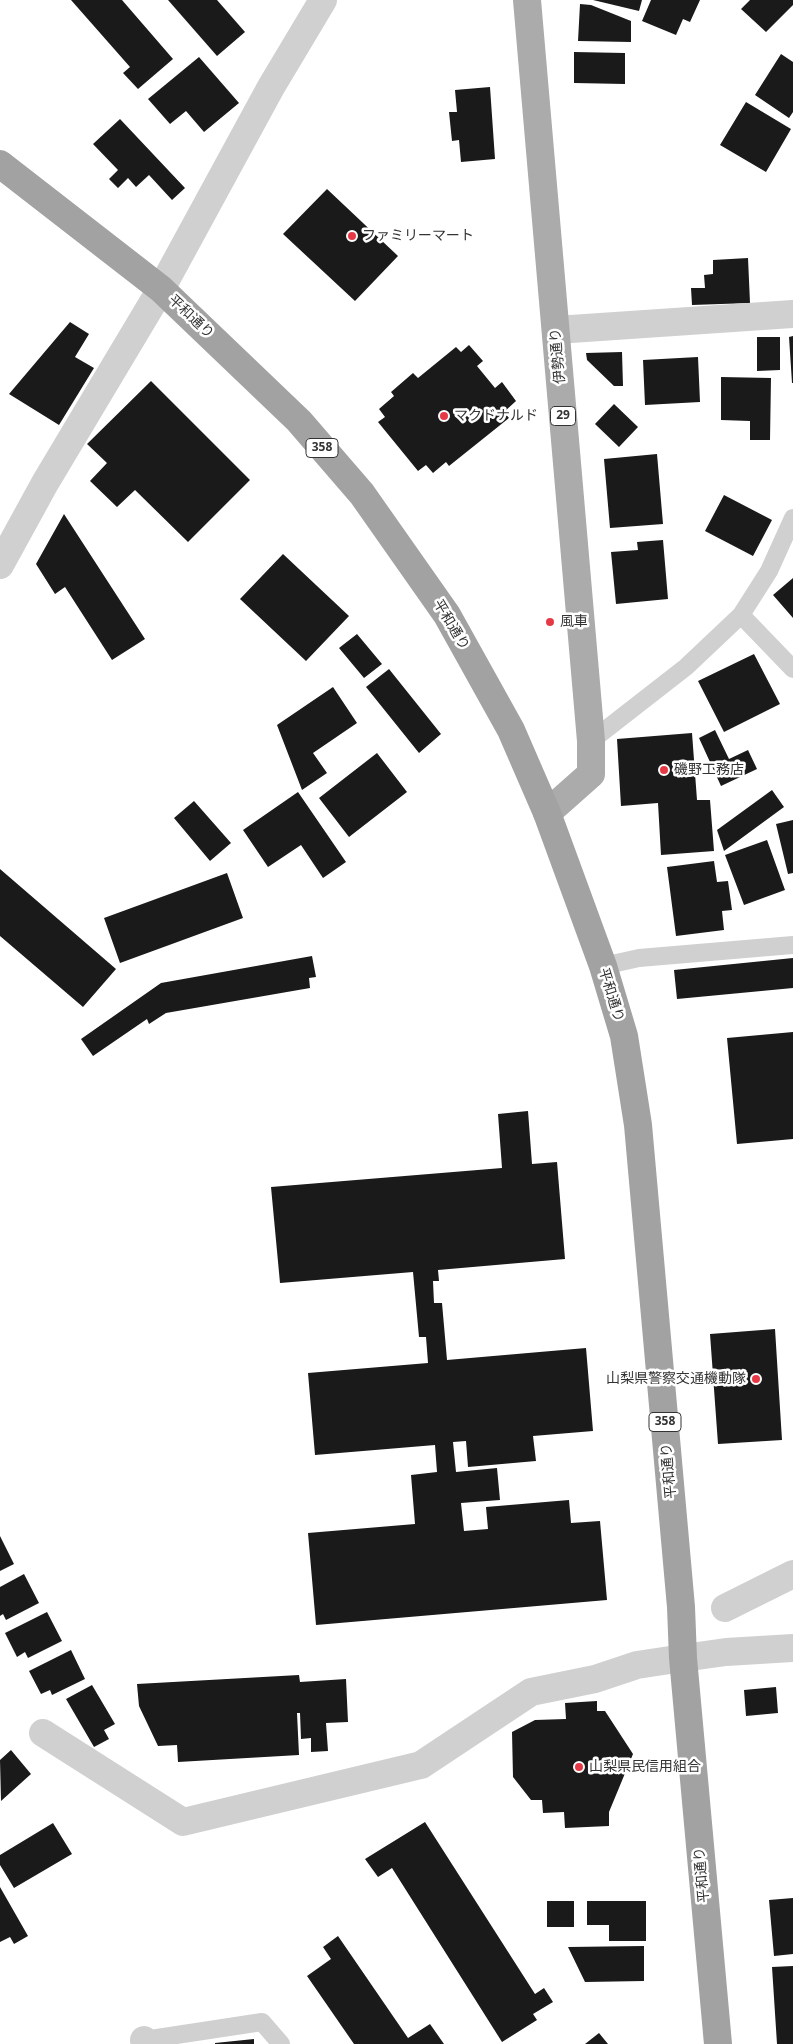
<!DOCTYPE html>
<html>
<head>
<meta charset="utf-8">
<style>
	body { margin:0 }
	canvas { display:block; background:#fff }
</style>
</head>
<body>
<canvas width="793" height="2044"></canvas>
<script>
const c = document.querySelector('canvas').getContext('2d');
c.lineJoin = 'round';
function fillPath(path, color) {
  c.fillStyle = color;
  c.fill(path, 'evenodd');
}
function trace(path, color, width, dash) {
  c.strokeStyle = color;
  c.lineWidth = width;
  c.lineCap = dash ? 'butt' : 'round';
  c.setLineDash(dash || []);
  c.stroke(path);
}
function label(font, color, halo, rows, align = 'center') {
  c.font = font + ' "Noto Sans","Noto Sans JP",sans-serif';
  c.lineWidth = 5;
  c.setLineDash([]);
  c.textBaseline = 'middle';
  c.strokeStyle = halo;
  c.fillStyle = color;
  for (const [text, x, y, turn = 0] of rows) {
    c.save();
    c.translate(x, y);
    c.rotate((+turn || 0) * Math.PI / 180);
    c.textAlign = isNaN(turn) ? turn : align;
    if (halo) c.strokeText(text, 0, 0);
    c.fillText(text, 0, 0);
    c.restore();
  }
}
const building = new Path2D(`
	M 71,0 L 122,0 L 173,59 L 138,89 L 123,73 L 130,67 Z
	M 168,0 L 217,0 L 245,32 L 217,56 Z
	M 593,0 L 642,0 L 639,11 Z
	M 651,0 L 700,0 L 690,22 L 683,19 L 676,35 L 642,21 Z
	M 750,0 L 793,0 L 793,5 L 766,32 L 741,9 Z
	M 580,4 L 591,5 L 631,21 L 631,42 L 578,41 Z
	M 574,52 L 625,53 L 625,84 L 574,83 Z
	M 781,54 L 793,62 L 793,112 L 789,118 L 755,95 Z
	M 199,57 L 239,103 L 204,132 L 186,111 L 170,124 L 148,99 Z
	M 490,87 L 495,159 L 461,162 L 459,140 L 452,141 L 449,112 L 457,112 L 455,90 Z
	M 746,102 L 791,129 L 766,172 L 720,145 Z
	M 120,119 L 185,188 L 172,200 L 149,175 L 136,187 L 128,178 L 118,188 L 109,179 L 118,170 L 93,144 Z
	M 327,189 L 398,256 L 355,301 L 283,234 Z
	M 748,258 L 750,303 L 692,305 L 691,288 L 705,288 L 704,275 L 713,274 L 713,260 Z
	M 70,322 L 89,334 L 75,357 L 94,368 L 59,425 L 9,394 Z
	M 793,336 L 793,383 L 792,383 L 789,337 Z
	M 757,337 L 780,337 L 780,370 L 757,371 Z
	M 469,345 L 483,361 L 477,366 L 495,388 L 502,382 L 516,401 L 504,412 L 509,418 L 449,466 L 446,462 L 433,473 L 426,465 L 418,471 L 378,422 L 385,417 L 379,409 L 394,396 L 391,392 L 413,373 L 418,378 L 456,347 L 461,352 Z
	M 622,352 L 623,386 L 614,386 L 587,360 L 586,353 Z
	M 698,357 L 700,402 L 645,405 L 643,360 Z
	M 721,377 L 771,378 L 770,440 L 750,440 L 750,421 L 721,420 Z
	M 151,381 L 250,480 L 188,542 L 135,490 L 117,507 L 90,481 L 107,463 L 87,444 Z
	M 614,404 L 638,427 L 619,447 L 595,424 Z
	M 657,454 L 663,524 L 610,528 L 604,459 Z
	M 724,495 L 772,520 L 753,556 L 705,531 Z
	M 64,514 L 145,639 L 112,660 L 65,587 L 55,594 L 36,564 Z
	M 663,540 L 668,599 L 616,604 L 611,552 L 638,550 L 637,542 Z
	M 283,554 L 349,616 L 306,661 L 240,599 Z
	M 793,578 L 793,618 L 773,595 Z
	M 357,634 L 382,664 L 364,678 L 339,648 Z
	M 754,654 L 780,704 L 724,732 L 698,681 Z
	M 389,669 L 441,734 L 419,753 L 366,687 Z
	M 333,687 L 357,723 L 313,753 L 327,773 L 302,790 L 277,725 Z
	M 715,730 L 729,759 L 748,750 L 757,769 L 721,786 L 699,738 Z
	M 692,733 L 697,800 L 710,800 L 714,851 L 661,855 L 658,803 L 621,806 L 617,739 Z
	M 377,753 L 407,792 L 349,837 L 319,798 Z
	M 772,790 L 784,807 L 724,851 L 717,830 Z
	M 298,792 L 346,862 L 323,878 L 301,845 L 268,867 L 243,830 Z
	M 194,801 L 231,843 L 210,861 L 174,818 Z
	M 793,820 L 793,873 L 788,874 L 776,824 Z
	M 767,840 L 785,890 L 744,905 L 725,855 Z
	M 714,861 L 717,882 L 728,881 L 732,910 L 722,911 L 724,930 L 676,936 L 667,867 Z
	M 0,869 L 116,969 L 83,1007 L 0,936 Z
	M 227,873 L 243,918 L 120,963 L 104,918 Z
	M 312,956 L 316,977 L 309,978 L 310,988 L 166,1013 L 149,1024 L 147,1019 L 93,1056 L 81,1039 L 161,983 Z
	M 793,958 L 793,988 L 677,999 L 674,970 Z
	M 793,1032 L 793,1139 L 737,1144 L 727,1038 Z
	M 528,1111 L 532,1164 L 557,1162 L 565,1259 L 438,1270 L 439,1281 L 433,1281 L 434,1303 L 442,1303 L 447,1360 L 586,1348 L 593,1431 L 533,1436 L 536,1461 L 468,1467 L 466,1441 L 453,1442 L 456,1472 L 497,1468 L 500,1500 L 461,1503 L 464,1531 L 488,1529 L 486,1507 L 569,1500 L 571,1523 L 600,1521 L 607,1600 L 316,1625 L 308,1533 L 415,1524 L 411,1475 L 437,1472 L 435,1445 L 315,1455 L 308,1373 L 428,1363 L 426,1337 L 419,1337 L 413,1272 L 280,1283 L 271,1187 L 502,1168 L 498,1114 Z
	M 775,1329 L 782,1440 L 718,1444 L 710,1334 Z
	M 0,1536 L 14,1564 L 0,1571 Z
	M 24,1574 L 39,1603 L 6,1620 L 3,1614 L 0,1616 L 0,1587 Z
	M 47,1612 L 62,1641 L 28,1658 L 25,1652 L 17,1657 L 5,1633 Z
	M 71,1650 L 85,1679 L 52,1695 L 50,1690 L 41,1694 L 29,1671 Z
	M 299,1675 L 300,1682 L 346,1679 L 348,1722 L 326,1723 L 328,1751 L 311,1752 L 311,1738 L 301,1739 L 300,1713 L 297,1713 L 299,1755 L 178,1762 L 177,1745 L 158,1746 L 139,1706 L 137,1684 Z
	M 92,1685 L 115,1724 L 104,1730 L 109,1739 L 94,1747 L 66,1699 Z
	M 776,1687 L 778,1713 L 746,1716 L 744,1690 Z
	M 597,1701 L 597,1711 L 605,1711 L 633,1754 L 609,1812 L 609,1826 L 565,1828 L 564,1812 L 543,1813 L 542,1800 L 531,1800 L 513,1777 L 512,1732 L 535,1720 L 566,1719 L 565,1703 Z
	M 11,1750 L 31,1774 L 1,1801 L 0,1760 Z
	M 425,1822 L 535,1994 L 544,1988 L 553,2002 L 533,2014 L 537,2020 L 502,2042 L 392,1868 L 378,1877 L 365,1859 Z
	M 53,1823 L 72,1854 L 14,1888 L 0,1865 L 0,1855 Z
	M 0,1887 L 28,1936 L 14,1944 L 10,1937 L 0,1942 Z
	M 793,1898 L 793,1954 L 774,1956 L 769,1900 Z
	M 547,1901 L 574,1901 L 574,1927 L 547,1927 Z
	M 587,1901 L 646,1901 L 646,1941 L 609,1941 L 609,1925 L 587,1925 Z
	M 338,1936 L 408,2038 L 430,2024 L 444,2044 L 354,2044 L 307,1976 L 331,1959 L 323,1947 Z
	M 644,1946 L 644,1981 L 585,1982 L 568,1947 Z
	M 793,1966 L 793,2044 L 777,2044 L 772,1967 Z
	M 599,2033 L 608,2044 L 585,2044 Z
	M 254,2039 L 254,2044 L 215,2044 L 215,2043 Z`);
const service = new Path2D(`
	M 741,615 L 793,669
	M 591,741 L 686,667 L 741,615 L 769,571 L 793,518
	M 603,966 L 639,958 L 793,945
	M 144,2040 L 262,2022 L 281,2044`);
const minor = new Path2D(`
	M 556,330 L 793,314
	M 0,565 L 45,483 L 161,289 L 271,87 L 323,0
	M 725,1608 L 793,1574
	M 43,1733 L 183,1822 L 421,1765 L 531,1692 L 595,1679 L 637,1665 L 683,1658
	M 144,2040 L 145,2044`);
const tertiary = new Path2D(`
	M 683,1658 L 726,1652 L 793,1648`);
const primary = new Path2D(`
	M 527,0 L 591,741 L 591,774 L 547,813`);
const trunk = new Path2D(`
	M 0,164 L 161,289 L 299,421 L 362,494 L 447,615 L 511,730 L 547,813 L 603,966 L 624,1036 L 638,1125 L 681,1607 L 683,1658 L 718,2044`);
const markers = [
	[352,236,5,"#e63946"],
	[444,416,5,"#e63946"],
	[550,622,5,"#e63946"],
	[664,770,5,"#e63946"],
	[756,1379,5,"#e63946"],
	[579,1767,5,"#e63946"]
];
const shields = [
	[563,416,25],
	[322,448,32],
	[665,1422,32]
];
const shieldNames = [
	["29",563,416],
	["358",322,448],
	["358",665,1422]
];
const poiNames = [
	["ファミリーマート",362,236],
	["マクドナルド",454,416],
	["風車",560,622],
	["磯野工務店",674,770],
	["山梨県警察交通機動隊",746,1379,"right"],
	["山梨県民信用組合",589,1767]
];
const streetNames = [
	["平和通り",191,317,43],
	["伊勢通り",558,356,-95],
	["平和通り",451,625,59],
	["平和通り",611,995,73],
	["平和通り",669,1471,-95],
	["平和通り",702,1875,-95]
];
fillPath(building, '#1a1a1a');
trace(service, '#d0d0d0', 18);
trace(minor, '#d0d0d0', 28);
trace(tertiary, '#d0d0d0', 28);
trace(primary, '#ababab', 28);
trace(trunk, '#a2a2a2', 28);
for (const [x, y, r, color] of markers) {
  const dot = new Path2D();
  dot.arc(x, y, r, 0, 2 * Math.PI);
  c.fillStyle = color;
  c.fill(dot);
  trace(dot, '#fff', 2);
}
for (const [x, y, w] of shields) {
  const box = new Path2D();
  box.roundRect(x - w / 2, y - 9.5, w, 19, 4);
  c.fillStyle = '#fff';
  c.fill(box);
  trace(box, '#333', 1);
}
label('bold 12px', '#333', null, shieldNames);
label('14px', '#333', '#fff', poiNames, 'left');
label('14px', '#333', '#fff', streetNames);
</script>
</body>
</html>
